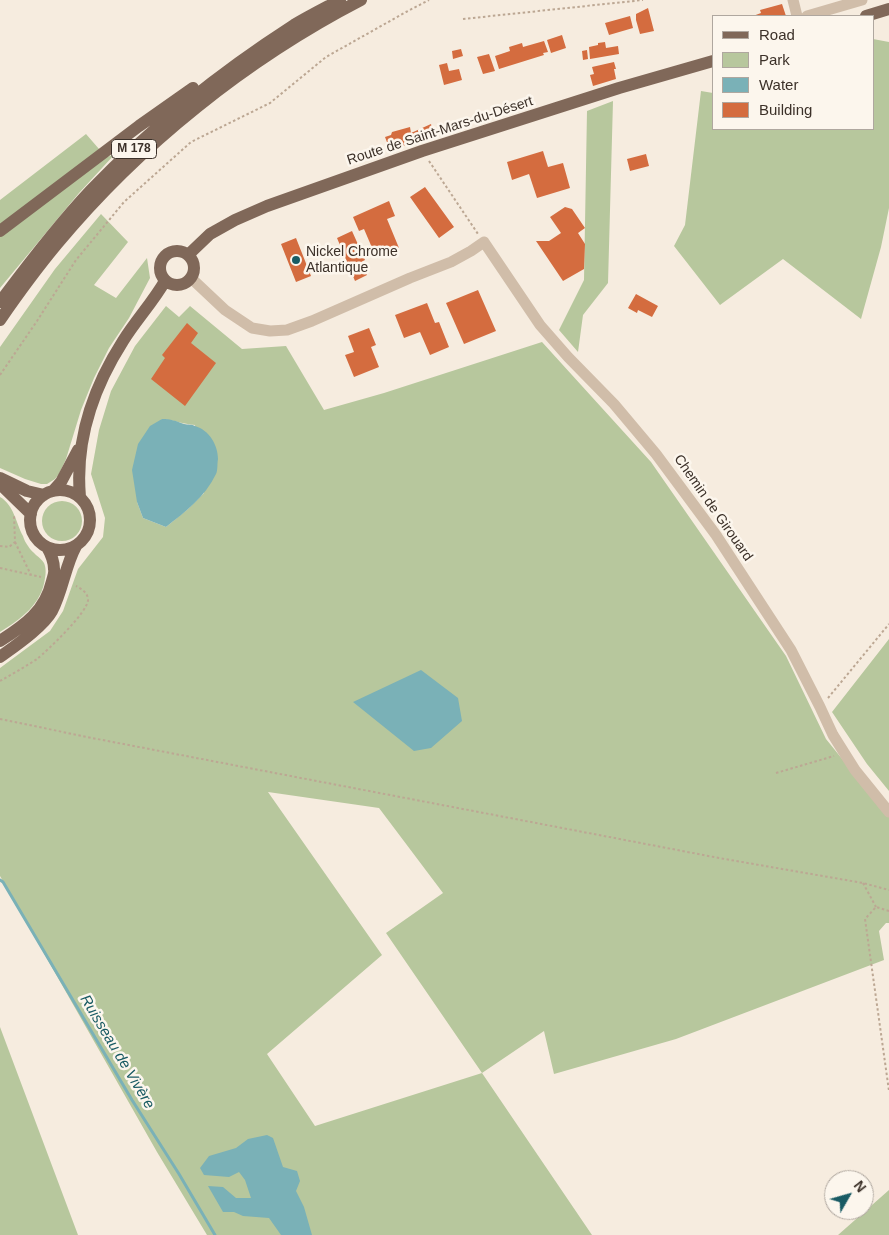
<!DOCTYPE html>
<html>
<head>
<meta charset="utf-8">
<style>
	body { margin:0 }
	#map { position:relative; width:889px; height:1235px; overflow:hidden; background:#f6ecdf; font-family:Helvetica,sans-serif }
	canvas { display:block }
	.legend { position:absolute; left:712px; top:15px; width:162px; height:115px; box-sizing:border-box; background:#fcf6ed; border:1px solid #afa79f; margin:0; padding:6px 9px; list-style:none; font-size:15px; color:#3c3129 }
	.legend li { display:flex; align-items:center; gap:10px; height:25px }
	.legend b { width:25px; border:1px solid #afa79f }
	.north { position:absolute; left:824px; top:1170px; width:50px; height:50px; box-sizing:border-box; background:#fcf6ed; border:1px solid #afa79f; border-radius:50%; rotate:52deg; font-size:14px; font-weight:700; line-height:20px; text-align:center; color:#3c3129 }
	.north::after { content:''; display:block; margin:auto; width:18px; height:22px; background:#195b64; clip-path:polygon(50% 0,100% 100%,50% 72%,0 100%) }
</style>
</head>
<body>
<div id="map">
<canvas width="889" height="1235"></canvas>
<ul class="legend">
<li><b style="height:6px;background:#806859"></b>Road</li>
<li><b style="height:14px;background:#b7c79d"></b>Park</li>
<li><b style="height:14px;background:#7ab1b7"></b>Water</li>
<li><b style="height:14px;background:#d46c3f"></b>Building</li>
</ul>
<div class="north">N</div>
</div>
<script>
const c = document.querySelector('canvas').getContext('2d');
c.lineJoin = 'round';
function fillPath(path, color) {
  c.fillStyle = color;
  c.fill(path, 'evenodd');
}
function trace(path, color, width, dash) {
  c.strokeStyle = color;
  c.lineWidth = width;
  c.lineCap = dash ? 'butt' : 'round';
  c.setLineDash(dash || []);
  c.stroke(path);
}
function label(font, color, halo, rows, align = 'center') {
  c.font = font + ' Helvetica,sans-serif';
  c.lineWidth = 5;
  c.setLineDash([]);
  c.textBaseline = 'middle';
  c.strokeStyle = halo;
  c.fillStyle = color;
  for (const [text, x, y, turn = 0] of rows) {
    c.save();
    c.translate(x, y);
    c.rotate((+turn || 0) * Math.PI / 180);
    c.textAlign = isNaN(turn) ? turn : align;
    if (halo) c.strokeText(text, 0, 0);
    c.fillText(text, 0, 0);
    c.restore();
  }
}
const green = new Path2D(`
	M 873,39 L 889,42 L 889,208 L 881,247 L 861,319 L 783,259 L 720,305 L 674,246 L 685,225 L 701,91 L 713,93 L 713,129 L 873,129 Z
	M 613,101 L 608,283 L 583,315 L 578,352 L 559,330 L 584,280 L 587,111 Z
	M 86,134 L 106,157 L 114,155 L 79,193 L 0,288 L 0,200 Z
	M 101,214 L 128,242 L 94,285 L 116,298 L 147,258 L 150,278 L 129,318 L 109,348 L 94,378 L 81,410 L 66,459 L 59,474 L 55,479 L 47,484 L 41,484 L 25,479 L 0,468 L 0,347 L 55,269 Z
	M 166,306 L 179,317 L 190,306 L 242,349 L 286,346 L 324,410 L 384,393 L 542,342 L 651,462 L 786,656 L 826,739 L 889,817 L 889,923 L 886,923 L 879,931 L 884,960 L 676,1039 L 554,1074 L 544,1031 L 482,1073 L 592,1235 L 207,1235 L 157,1152 L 0,876 L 0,668 L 50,631 L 63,611 L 78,569 L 103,537 L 105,518 L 91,474 L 99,430 L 111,391 L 135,346 ZM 162,419 C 173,420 183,424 195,425 L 204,493 L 188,509 L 166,527 L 143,518 L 137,502 ZM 268,792 L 379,808 L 443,893 L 386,933 L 482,1073 L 315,1126 L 267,1054 L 382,955 Z
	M 0,497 C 14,505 16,523 23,536 C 24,540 26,543 28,546 C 32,553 40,557 44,563 C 46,567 46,574 45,578 C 42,604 21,619 0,632 Z
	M42 521a20 20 0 1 1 40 0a20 20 0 1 1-40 0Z
	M 889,639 L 889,791 L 867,764 L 832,712 Z
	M 0,1027 L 78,1235 L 0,1235 Z
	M 889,1190 L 889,1235 L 838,1235 Z`);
const water = new Path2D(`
	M 162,419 C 171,419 176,421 184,424 C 188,425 192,424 195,426 C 209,430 218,445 218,459 C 217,464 218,470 216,474 C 205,497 185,512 166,527 L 143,518 L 137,502 L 132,470 L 138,444 L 150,426 Z
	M 421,670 L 458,698 L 462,721 L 431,748 L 414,751 L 353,702 Z
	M 267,1135 L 273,1138 L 283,1167 L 297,1171 L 300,1181 L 296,1191 L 304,1207 L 312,1235 L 281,1235 L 269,1218 L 243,1216 L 234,1212 L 223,1212 L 208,1186 L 223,1187 L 236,1198 L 251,1198 L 245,1180 L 239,1172 L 229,1177 L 204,1175 L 200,1168 L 209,1156 L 236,1148 L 248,1139 Z`);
const stream = new Path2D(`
	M 0,880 L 3,882 L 132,1100 L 179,1174 L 215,1235`);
const building = new Path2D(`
	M 782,4 L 786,16 L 753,16 L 761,13 L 760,10 Z
	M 648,8 L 654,31 L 640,34 L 636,20 L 636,14 Z
	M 630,16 L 633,28 L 609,35 L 605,23 Z
	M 562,35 L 566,48 L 551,53 L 547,40 Z
	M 544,41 L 548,52 L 543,53 L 544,55 L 499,69 L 495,56 L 510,51 L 509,47 L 522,43 L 523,47 Z
	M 605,42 L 606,48 L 618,46 L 619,54 L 590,59 L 589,47 L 598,45 L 598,43 Z
	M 461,49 L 463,56 L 453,59 L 452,51 Z
	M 587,50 L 588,59 L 583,60 L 582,51 Z
	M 489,54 L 495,71 L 483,74 L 477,57 Z
	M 614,62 L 616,69 L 614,69 L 616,79 L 593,86 L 590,75 L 594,74 L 592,67 Z
	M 447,63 L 449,71 L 459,69 L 462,80 L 444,85 L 439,65 Z
	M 431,124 L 434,136 L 390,150 L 385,137 L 391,135 L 392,132 L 410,127 L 411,133 Z
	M 543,151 L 548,167 L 563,163 L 570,188 L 537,198 L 529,174 L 512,180 L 507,162 Z
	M 646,154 L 649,166 L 630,171 L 627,159 Z
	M 425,187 L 454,227 L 439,238 L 410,197 Z
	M 389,201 L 395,216 L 387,219 L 399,248 L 376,257 L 364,229 L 359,231 L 353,217 Z
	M 565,207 L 572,209 L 585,228 L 578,233 L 585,244 L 584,269 L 563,281 L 536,241 L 549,241 L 561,233 L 550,217 Z
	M 352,231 L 365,260 L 361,262 L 367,275 L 355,281 L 337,238 Z
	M 296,238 L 311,276 L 296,282 L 281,244 Z
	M 478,290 L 496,331 L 464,344 L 446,303 Z
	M 636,294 L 658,306 L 652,317 L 638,310 L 637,313 L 628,308 Z
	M 427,303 L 435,323 L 439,322 L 449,347 L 430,355 L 420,332 L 404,338 L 395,315 Z
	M 187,323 L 198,333 L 191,343 L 216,363 L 185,406 L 151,379 L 165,358 L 162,355 Z
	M 369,328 L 376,345 L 371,347 L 379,367 L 354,377 L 345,355 L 354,352 L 348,336 Z`);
const path = new Path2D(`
	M 463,19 L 643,0
	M 429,161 L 478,234
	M 0,375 L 37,321 L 76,260 L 124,202 L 191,142 L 270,103 L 326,57 L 406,12 L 429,0
	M 15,542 L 31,575
	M 0,546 L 9,547 L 15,542 L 14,514
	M 0,568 L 41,577
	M 0,681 C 12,674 25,667 37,659 C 47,651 88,612 88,600 C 88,593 82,589 76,586
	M 828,698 L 889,624
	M 0,719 L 92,738 L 719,858 L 863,883 L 889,890
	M 776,773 L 834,756
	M 863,883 L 876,907
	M 889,911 L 876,907 L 865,919 L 889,1091`);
const minor = new Path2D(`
	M 793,0 L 797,16
	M 807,16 L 862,0
	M 191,278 L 225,310 L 252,328 L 270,331 L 287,330 L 312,321 L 410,278 L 451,262 L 471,251 L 484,242 L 540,325 L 568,357 L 614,404 L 656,454 L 716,535 L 791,650 L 820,707 L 833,735 L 855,770 L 889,812`);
const major = new Path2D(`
	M 866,16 L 889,9
	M 0,231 L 139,126 L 193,88
	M160 268a17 17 0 1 1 34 0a17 17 0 1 1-34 0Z
	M 188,255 L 210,234 L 235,220 L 267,206 L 422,151 L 619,88 L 713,61
	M 0,302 C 29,263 58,225 91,190 C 151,128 221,72 294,25 C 309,16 325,8 340,0
	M 0,320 C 18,294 37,268 57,244 C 139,145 247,59 361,0
	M 0,478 L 27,491 L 44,495
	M 0,484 L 31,514
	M30 520a30 30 0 1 1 60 0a30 30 0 1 1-60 0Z
	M 53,491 L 61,482 L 78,450
	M 80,497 C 75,441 93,388 123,341 C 136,320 153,302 165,281
	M 0,641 C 25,625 45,611 52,581 C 53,577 55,573 54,569 C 54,561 51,554 47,547
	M 0,657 C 15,646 43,627 52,611 C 63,590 65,566 76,546`);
const markers = [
	[296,260,5,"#195b64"]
];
const shields = [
	[134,149,45]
];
const shieldNames = [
	["M 178",134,149]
];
const streetNames = [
	["Route de Saint-Mars-du-Désert",440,131,-18],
	["Chemin de Girouard",713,508,55]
];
const poiNames = [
	["Nickel Chrome",306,252],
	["Atlantique",306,268]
];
const waterNames = [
	["Ruisseau de Vivère",117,1052,59]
];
fillPath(green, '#b7c79d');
fillPath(water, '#7ab1b7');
trace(stream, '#7ab1b7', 3);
fillPath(building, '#d46c3f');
trace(path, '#bca793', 2, [2.5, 2.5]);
trace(minor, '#d0bda9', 11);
trace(major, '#806859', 12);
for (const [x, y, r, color] of markers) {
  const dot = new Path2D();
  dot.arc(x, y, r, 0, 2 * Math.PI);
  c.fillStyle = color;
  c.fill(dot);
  trace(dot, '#fcf6ed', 2);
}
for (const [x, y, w] of shields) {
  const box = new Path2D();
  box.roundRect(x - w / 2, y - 9.5, w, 19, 4);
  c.fillStyle = '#fcf6ed';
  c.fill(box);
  trace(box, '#3c3129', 1);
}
label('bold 12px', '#3c3129', null, shieldNames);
label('14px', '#3c3129', '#fcf6ed', streetNames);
label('14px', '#3c3129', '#fcf6ed', poiNames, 'left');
label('italic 15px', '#195b64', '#fcf6ed', waterNames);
</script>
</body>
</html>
